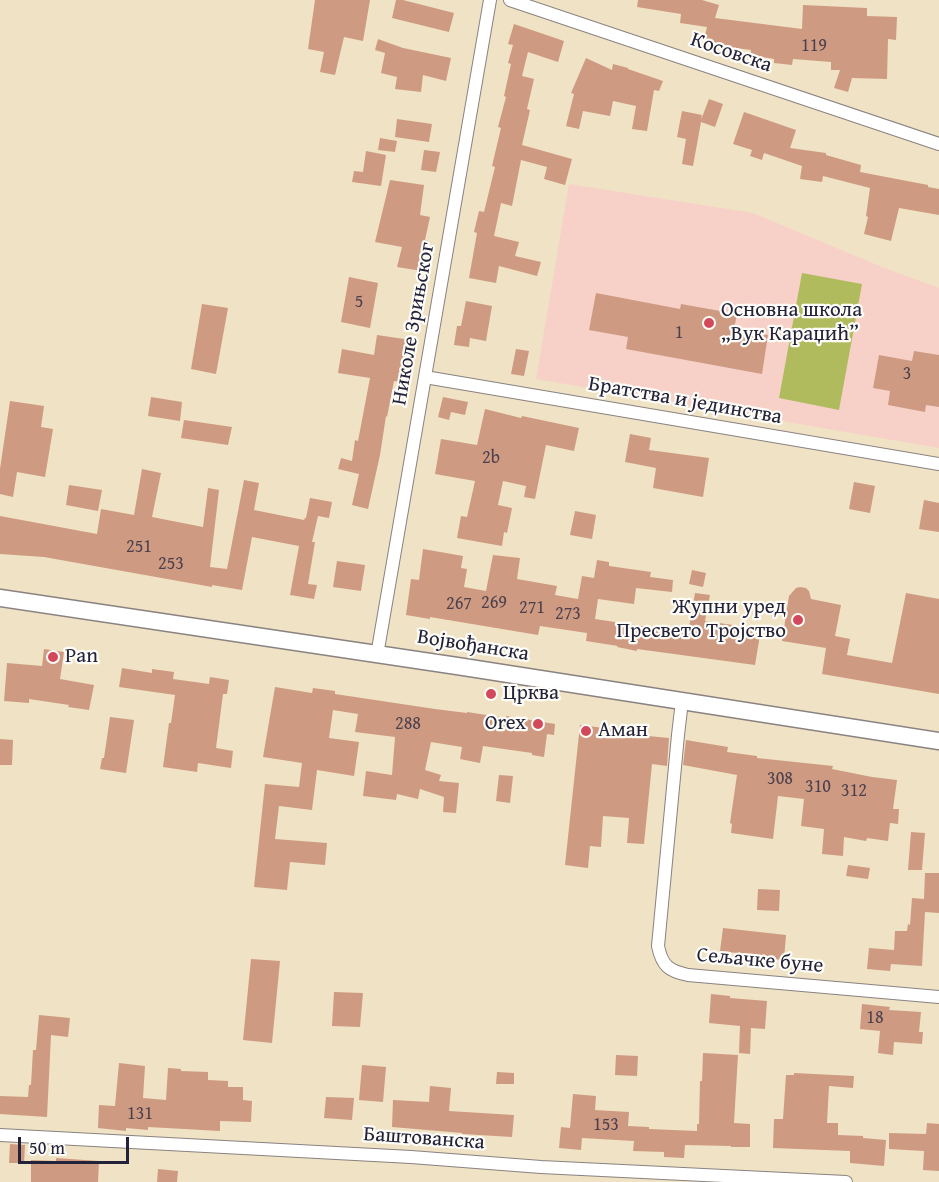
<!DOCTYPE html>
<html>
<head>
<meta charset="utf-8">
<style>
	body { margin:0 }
	#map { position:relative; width:939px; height:1182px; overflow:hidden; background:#f0e2c4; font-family:"Gentium Book Plus",serif }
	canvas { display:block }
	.scale { position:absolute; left:18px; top:1137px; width:111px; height:27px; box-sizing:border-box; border:3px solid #22223b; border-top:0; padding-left:8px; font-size:18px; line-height:21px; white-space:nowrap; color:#22223b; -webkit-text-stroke:4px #fdfcf7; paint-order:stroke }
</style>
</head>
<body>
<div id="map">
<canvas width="939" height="1182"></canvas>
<div class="scale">50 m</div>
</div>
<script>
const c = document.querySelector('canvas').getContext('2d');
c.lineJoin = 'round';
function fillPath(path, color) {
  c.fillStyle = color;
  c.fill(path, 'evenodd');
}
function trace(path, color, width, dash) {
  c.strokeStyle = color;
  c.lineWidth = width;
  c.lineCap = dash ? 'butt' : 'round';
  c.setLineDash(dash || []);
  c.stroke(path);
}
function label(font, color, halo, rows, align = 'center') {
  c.font = font + ' "Gentium Book Plus",serif';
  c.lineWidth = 4.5;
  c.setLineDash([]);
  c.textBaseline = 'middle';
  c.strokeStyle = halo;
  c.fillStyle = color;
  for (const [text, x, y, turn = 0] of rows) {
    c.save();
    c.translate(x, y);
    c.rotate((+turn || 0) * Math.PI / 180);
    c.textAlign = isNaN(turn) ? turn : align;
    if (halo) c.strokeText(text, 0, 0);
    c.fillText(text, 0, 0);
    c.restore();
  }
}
const built = new Path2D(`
	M 569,184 L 753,213 L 882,267 L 939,288 L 939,448 L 536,379 Z`);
const green = new Path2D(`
	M 802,273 L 862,284 L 839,410 L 779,398 Z`);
const building = new Path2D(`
	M 315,0 L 370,0 L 363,41 L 344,37 L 335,75 L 320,72 L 324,52 L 308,49 Z
	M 396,0 L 403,0 L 454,13 L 449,32 L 392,18 Z
	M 638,0 L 702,0 L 719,5 L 715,18 L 802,29 L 803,5 L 867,8 L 867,16 L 897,17 L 896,40 L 888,39 L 887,79 L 852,78 L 848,92 L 834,88 L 840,70 L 831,70 L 831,62 L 793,59 L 792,65 L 774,63 L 774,59 L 750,55 L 751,50 L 728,47 L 704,39 L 707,27 L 680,23 L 681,14 L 637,7 Z
	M 514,24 L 564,41 L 558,62 L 528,52 L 522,76 L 534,79 L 527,109 L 530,110 L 522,145 L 572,159 L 565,185 L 544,179 L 547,167 L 521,160 L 512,206 L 501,203 L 494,236 L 519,242 L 515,256 L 541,262 L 537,276 L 499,266 L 496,283 L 469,278 L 477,233 L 474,232 L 479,211 L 484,212 L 495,167 L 492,166 L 501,128 L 498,127 L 506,97 L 504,96 L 511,64 L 508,63 L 513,45 L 508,44 Z
	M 378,39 L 403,48 L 451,58 L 446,81 L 423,75 L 421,92 L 395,89 L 397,77 L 381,73 L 385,53 L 375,50 Z
	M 586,58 L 612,70 L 613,64 L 628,68 L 628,69 L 663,81 L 659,91 L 654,90 L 647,131 L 632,129 L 636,106 L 613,101 L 610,116 L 583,111 L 579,129 L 566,126 L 574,94 L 571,93 Z
	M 709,99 L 723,104 L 715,127 L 701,122 L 693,166 L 682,164 L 686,139 L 677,137 L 682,111 L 702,115 L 701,120 Z
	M 744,112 L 796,130 L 790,148 L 826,153 L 826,155 L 861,165 L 860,172 L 928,185 L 928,187 L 939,189 L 939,215 L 899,208 L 891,241 L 864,234 L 868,217 L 866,216 L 870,188 L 823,176 L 822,182 L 800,179 L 802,166 L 764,153 L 762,160 L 750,156 L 752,150 L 733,144 Z
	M 397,119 L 432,124 L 429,142 L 395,137 Z
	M 380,138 L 397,141 L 395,152 L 378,150 Z
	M 424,150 L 440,152 L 436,172 L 421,170 Z
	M 366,151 L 386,155 L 381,186 L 352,182 L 354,171 L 363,172 Z
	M 390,180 L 424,185 L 420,215 L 430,217 L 425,240 L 428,241 L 422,271 L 397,267 L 402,247 L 375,242 Z
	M 349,277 L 378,283 L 370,328 L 341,322 Z
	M 596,293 L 680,309 L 681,304 L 737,314 L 734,329 L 768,335 L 762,374 L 626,349 L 628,337 L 589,330 Z
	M 466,301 L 492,306 L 486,341 L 470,338 L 469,347 L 454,345 L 457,326 L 461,326 Z
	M 202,304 L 228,308 L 216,374 L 191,369 Z
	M 377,335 L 411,340 L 404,383 L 394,381 L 387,417 L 386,416 L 380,455 L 368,509 L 352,505 L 359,474 L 338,469 L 341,458 L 352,461 L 355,440 L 358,441 L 370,378 L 338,373 L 342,349 L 374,355 Z
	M 516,349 L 529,351 L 524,376 L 511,374 Z
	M 914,351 L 939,355 L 939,407 L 926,405 L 925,412 L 888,405 L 890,391 L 873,388 L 879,355 L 912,361 Z
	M 151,397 L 182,402 L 180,421 L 148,416 Z
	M 443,397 L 468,402 L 465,415 L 451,412 L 449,420 L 438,417 Z
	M 10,401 L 44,406 L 41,427 L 53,429 L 45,477 L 17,472 L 13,497 L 0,494 L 0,469 Z
	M 485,409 L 521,418 L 522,416 L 579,428 L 574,451 L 546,445 L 535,499 L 524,497 L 526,486 L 503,481 L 498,505 L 512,508 L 507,533 L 504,532 L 502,546 L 457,538 L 461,516 L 467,517 L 475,481 L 435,474 L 441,439 L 477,445 Z
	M 184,420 L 232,427 L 228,445 L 181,438 Z
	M 630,434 L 651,438 L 649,450 L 709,458 L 703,497 L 653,488 L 656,468 L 625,462 Z
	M 142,469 L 161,473 L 152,517 L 203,527 L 208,488 L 219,490 L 210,567 L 227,569 L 244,480 L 259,483 L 254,510 L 304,520 L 305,518 L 306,518 L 310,498 L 332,502 L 329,518 L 318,516 L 312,542 L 315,542 L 308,584 L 317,585 L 314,599 L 290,595 L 299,546 L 252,537 L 242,590 L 212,585 L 212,587 L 44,557 L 0,554 L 0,516 L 97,534 L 101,509 L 134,515 Z
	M 854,482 L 875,486 L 870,513 L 849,509 Z
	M 69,485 L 102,490 L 98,511 L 66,505 Z
	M 924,500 L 939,503 L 939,532 L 919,529 Z
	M 575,511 L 596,515 L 592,539 L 570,535 Z
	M 423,549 L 463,556 L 461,568 L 467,569 L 464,587 L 486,591 L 493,555 L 520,558 L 517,579 L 557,586 L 555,595 L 578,599 L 582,576 L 594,578 L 597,560 L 609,562 L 609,566 L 651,572 L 650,577 L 673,580 L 672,592 L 636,588 L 634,604 L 598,599 L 595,619 L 688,633 L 695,593 L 710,595 L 705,621 L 761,629 L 755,665 L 637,649 L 637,651 L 617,647 L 618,646 L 586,641 L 587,633 L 540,626 L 538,635 L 430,617 L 430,619 L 406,615 L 411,579 L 419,580 Z
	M 337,561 L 365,565 L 361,591 L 333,587 Z
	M 692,570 L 706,573 L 703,587 L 689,584 Z
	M 800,587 L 806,588 L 809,591 L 811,599 L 841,605 L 835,636 L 850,639 L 847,655 L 892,663 L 906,593 L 939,599 L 939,694 L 822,674 L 826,648 L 782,641 L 789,596 L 796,588 Z
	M 44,649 L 64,652 L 60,679 L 94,685 L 89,710 L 68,707 L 69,705 L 29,699 L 29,703 L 4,701 L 7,663 L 42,666 Z
	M 122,668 L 152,673 L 152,669 L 174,672 L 173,679 L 209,684 L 210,677 L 229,680 L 227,694 L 223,694 L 216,748 L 233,751 L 231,768 L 198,763 L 197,772 L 163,767 L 169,723 L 171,723 L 175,695 L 119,687 Z
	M 275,687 L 312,693 L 313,688 L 335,691 L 335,694 L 435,709 L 467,713 L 467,712 L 506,718 L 506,716 L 555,724 L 554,735 L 547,734 L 544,757 L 532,755 L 532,753 L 483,746 L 480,763 L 460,759 L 462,747 L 431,742 L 425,770 L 441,775 L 439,781 L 459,783 L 456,813 L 443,812 L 444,797 L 420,789 L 418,799 L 397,794 L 396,800 L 363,796 L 366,771 L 392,775 L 395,737 L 355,732 L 358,714 L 333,710 L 329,738 L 359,742 L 354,776 L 317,770 L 312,810 L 279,806 L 275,839 L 327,843 L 325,865 L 290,862 L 287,890 L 254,887 L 265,784 L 299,787 L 302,763 L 263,757 Z
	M 110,717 L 134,720 L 126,773 L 100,769 L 102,758 L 104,758 Z
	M 580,725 L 628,731 L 627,734 L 669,738 L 667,766 L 652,764 L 644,844 L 627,843 L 629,818 L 603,816 L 601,847 L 590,846 L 588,868 L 565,865 Z
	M 0,739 L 13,740 L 12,765 L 0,765 Z
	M 686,740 L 728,747 L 727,752 L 757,756 L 757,758 L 833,766 L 832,769 L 872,777 L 897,780 L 893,809 L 899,809 L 898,824 L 890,823 L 888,841 L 867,838 L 866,841 L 844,837 L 843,856 L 822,854 L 824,829 L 801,826 L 804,799 L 778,796 L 773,839 L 731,833 L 732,824 L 730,823 L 737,775 L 683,765 Z
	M 499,775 L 513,776 L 510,803 L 496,801 Z
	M 911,832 L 925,833 L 922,870 L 908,870 Z
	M 848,865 L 870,868 L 868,879 L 846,876 Z
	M 925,873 L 939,873 L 939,913 L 925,912 L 922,966 L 891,964 L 890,971 L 867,969 L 869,948 L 894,950 L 895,931 L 907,931 L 908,924 L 910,925 L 912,898 L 924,899 Z
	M 758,889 L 780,890 L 779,911 L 757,910 Z
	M 723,928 L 786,935 L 784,960 L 771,959 L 771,957 L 720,951 Z
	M 251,959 L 280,961 L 272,1043 L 243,1040 Z
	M 334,992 L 363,993 L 360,1027 L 332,1026 Z
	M 711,994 L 730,996 L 730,998 L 767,1001 L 765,1029 L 751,1028 L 750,1054 L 739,1053 L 740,1026 L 709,1023 Z
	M 862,1004 L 890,1007 L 889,1010 L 921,1012 L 919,1032 L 923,1032 L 922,1044 L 894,1042 L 893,1055 L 878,1053 L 880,1031 L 860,1029 Z
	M 39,1015 L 70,1018 L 68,1037 L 51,1035 L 47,1117 L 0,1114 L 0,1096 L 28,1097 L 29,1085 L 31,1085 L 33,1050 L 36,1050 Z
	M 703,1053 L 738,1055 L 734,1123 L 750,1124 L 750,1147 L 731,1147 L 731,1146 L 685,1145 L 684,1158 L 664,1157 L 664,1152 L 633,1151 L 634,1141 L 582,1138 L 581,1150 L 559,1148 L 561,1127 L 570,1128 L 573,1094 L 596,1096 L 595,1110 L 629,1112 L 628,1126 L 649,1127 L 649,1129 L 697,1131 L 697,1124 L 699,1124 L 700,1081 L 702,1081 Z
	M 616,1055 L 638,1056 L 637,1076 L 615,1075 Z
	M 119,1063 L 145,1066 L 143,1098 L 166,1100 L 168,1068 L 181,1069 L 181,1071 L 208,1072 L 208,1080 L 228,1081 L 228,1087 L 243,1087 L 243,1100 L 252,1101 L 251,1122 L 220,1121 L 220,1131 L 148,1127 L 148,1130 L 126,1128 L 126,1131 L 98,1128 L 99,1105 L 115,1106 Z
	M 362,1065 L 386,1067 L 383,1102 L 359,1100 Z
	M 497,1072 L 514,1073 L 514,1084 L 496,1084 Z
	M 794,1073 L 854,1076 L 853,1088 L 829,1086 L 827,1123 L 838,1123 L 838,1135 L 863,1136 L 863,1138 L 886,1140 L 884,1166 L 850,1163 L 850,1151 L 773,1148 L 774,1119 L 783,1119 L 786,1075 L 794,1075 Z
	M 430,1086 L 451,1088 L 449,1111 L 514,1115 L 512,1137 L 462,1134 L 462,1133 L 392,1127 L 393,1100 L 429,1102 Z
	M 326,1097 L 354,1098 L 352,1120 L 324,1118 Z
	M 927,1123 L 939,1124 L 939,1171 L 923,1170 L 924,1151 L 889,1149 L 889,1133 L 926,1134 Z
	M 10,1144 L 25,1145 L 24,1163 L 9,1163 Z
	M 56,1158 L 99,1161 L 98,1182 L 31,1182 L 31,1160 L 56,1161 Z
	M 158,1169 L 178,1171 L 177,1182 L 157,1182 Z`);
const street = new Path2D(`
	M 510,0 L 939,144
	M 425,377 L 939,464
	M 377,655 L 490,0
	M 682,701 L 678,735 L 658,946 C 662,966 669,971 688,975 L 939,997
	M 0,1135 L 411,1157 L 541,1167 L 846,1182`);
const secondary = new Path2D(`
	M 0,598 L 457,666 L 939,741`);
const markers = [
	[709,323,6,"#d1495b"],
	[798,620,6,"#d1495b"],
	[53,657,6,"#d1495b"],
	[491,694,6,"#d1495b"],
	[538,724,6,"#d1495b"],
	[586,731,6,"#d1495b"]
];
const numberNames = [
	["119",814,46],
	["5",359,302],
	["1",679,333],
	["3",907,374],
	["2b",491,458],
	["251",139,547],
	["253",171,564],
	["269",494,603],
	["267",459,604],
	["271",532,608],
	["273",568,614],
	["288",408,724],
	["308",780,779],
	["310",818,787],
	["312",854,791],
	["18",875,1018],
	["131",140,1114],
	["153",606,1125]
];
const streetNames = [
	["Косовска",731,53,19],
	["Николе Зрињског",414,324,-80],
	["Братства и јединства",685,401,10],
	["Војвођанска",473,646,9],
	["Сељачке буне",760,961,5],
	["Баштованска",424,1139,4]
];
const poiNames = [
	["Основна школа",721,311],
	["„Вук Караџић”",721,335],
	["Жупни уред",786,608,"right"],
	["Пресвето Тројство",786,632,"right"],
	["Pan",65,657],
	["Црква",503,694],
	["Orex",526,724,"right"],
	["Аман",598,731]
];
fillPath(built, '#f7d1c8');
fillPath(green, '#afbb5c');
fillPath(building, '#ce9b82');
trace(street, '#898280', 14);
trace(secondary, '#898280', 19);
trace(street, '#fff', 12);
trace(secondary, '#fff', 16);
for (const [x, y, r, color] of markers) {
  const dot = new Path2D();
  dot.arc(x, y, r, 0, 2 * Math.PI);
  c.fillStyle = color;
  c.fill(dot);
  trace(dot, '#fdfcf7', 2);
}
label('18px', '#4d404d', null, numberNames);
label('21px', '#22223b', '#fdfcf7', streetNames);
label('21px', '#22223b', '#fdfcf7', poiNames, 'left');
</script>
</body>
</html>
